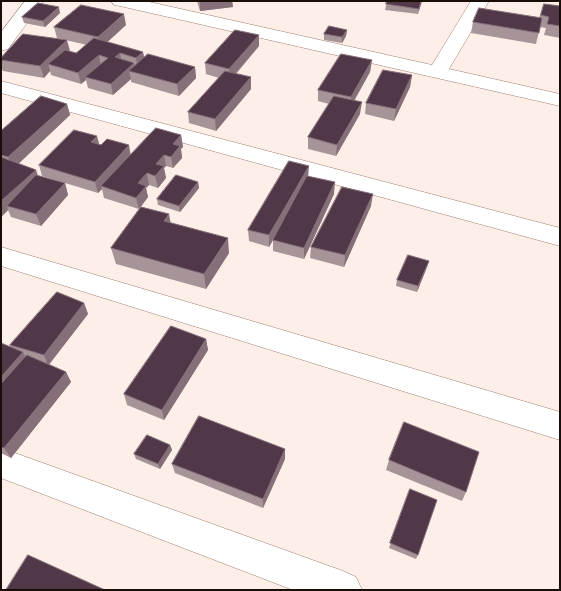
<!DOCTYPE html>
<html>
<head>
<meta charset="utf-8">
<style>
	body { margin:0 }
	#map { position:relative; width:561px; height:591px; overflow:hidden; background:#fdefe8; font-family:"Libre Baskerville",serif }
	canvas { display:block }
	.frame { position:absolute; inset:0; border:2px solid #190d08; pointer-events:none }
</style>
</head>
<body>
<div id="map">
<canvas width="561" height="591"></canvas>
<div class="frame"></div>
</div>
<script>
const c = document.querySelector('canvas').getContext('2d');
c.lineJoin = 'round';
function trace(path, color, width, dash) {
  c.strokeStyle = color;
  c.lineWidth = width;
  c.lineCap = dash ? 'butt' : 'round';
  c.setLineDash(dash || []);
  c.stroke(path);
}
function fillPath(path, color) {
  c.fillStyle = color;
  c.fill(path, 'evenodd');
}
const street = new Path2D(`
	M 25,1 L 43,1 L 8,49 L 1,51 L 1,32 Z
	M 111,1 L 145,1 L 432,65 L 471,1 L 489,1 L 449,69 L 560,94 L 560,106 L 120,6 L 114,5 Z
	M 1,81 L 560,228 L 560,246 L 1,93 Z
	M 1,247 L 560,412 L 560,440 L 1,266 Z
	M 1,448 L 343,571 L 356,577 L 362,590 L 293,590 L 1,478 Z`);
const wall = new Path2D(`
	M 197,1 L 232,1 L 233,7 L 200,11 Z
	M 387,1 L 422,1 L 418,14 L 385,10 Z
	M 544,4 L 560,6 L 560,38 L 544,35 L 546,28 L 540,27 L 536,44 L 471,33 L 473,22 L 539,18 Z
	M 60,13 L 45,27 L 24,23 L 22,17 Z
	M 126,25 L 107,42 L 143,52 L 144,57 L 195,67 L 196,78 L 179,96 L 131,82 L 131,79 L 113,95 L 88,88 L 86,80 L 81,84 L 51,75 L 50,71 L 44,78 L 3,71 L 1,67 L 1,58 L 70,51 L 76,53 L 87,45 L 57,38 L 54,27 Z
	M 347,30 L 346,36 L 342,43 L 324,40 L 324,34 Z
	M 259,35 L 259,46 L 236,74 L 251,89 L 216,131 L 189,123 L 188,112 L 219,78 L 206,74 L 205,63 Z
	M 372,60 L 370,72 L 354,101 L 360,114 L 336,156 L 308,149 L 308,137 L 329,104 L 318,101 L 318,90 Z
	M 412,75 L 410,87 L 394,121 L 365,114 L 366,103 Z
	M 67,104 L 70,115 L 18,164 L 38,176 L 65,183 L 68,195 L 41,226 L 11,217 L 8,210 L 1,217 L 1,131 Z
	M 181,135 L 183,147 L 181,149 L 182,158 L 173,168 L 166,166 L 164,168 L 166,178 L 158,188 L 149,185 L 146,188 L 148,197 L 139,209 L 104,198 L 102,189 L 98,193 L 42,176 L 39,165 L 99,144 L 131,155 Z
	M 308,176 L 334,194 L 304,259 L 273,251 L 273,240 L 269,247 L 249,241 L 248,230 Z
	M 198,182 L 199,188 L 180,212 L 158,205 L 157,199 Z
	M 371,206 L 344,267 L 310,258 L 311,247 Z
	M 171,223 L 229,253 L 206,289 L 116,264 L 111,248 Z
	M 427,267 L 417,292 L 396,286 L 397,280 Z
	M 84,303 L 88,314 L 49,364 L 66,372 L 71,382 L 11,458 L 1,453 L 1,343 L 11,347 L 10,345 Z
	M 206,339 L 208,350 L 164,420 L 127,405 L 124,394 Z
	M 170,445 L 172,450 L 160,469 L 136,459 L 134,454 Z
	M 285,449 L 285,459 L 263,508 L 175,473 L 172,464 Z
	M 389,460 L 466,492 L 462,501 L 386,470 Z
	M 410,489 L 418,555 L 416,559 L 389,548 Z`);
const shadedWall = new Path2D(`
	M 200,1 L 232,1 L 233,7 L 200,11 Z
	M 421,1 L 422,1 L 418,14 L 419,9 Z
	M 59,7 L 60,13 L 45,27 L 43,21 Z
	M 124,14 L 126,25 L 101,48 L 98,37 Z
	M 347,30 L 346,36 L 342,43 L 342,37 Z
	M 259,35 L 259,46 L 230,80 L 229,69 Z
	M 67,40 L 70,51 L 55,66 L 48,64 L 50,71 L 44,78 L 40,66 Z
	M 143,52 L 145,63 L 138,69 L 136,58 Z
	M 120,53 L 122,65 L 115,57 Z
	M 99,55 L 101,67 L 85,77 L 86,80 L 81,84 L 78,73 Z
	M 372,60 L 370,72 L 350,108 L 351,97 Z
	M 134,63 L 136,73 L 129,71 L 131,79 L 113,95 L 111,84 Z
	M 195,67 L 196,78 L 179,96 L 177,84 Z
	M 412,75 L 410,87 L 394,121 L 396,109 Z
	M 251,77 L 251,89 L 216,131 L 215,119 Z
	M 362,102 L 360,114 L 336,156 L 337,145 Z
	M 67,104 L 70,115 L 13,169 L 8,157 Z
	M 181,135 L 183,147 L 181,149 L 182,158 L 173,168 L 171,157 L 173,144 Z
	M 97,136 L 100,147 L 91,142 Z
	M 129,145 L 131,157 L 101,186 L 102,189 L 98,193 L 95,182 Z
	M 164,155 L 166,166 L 164,168 L 166,178 L 158,188 L 155,176 L 156,164 Z
	M 309,166 L 308,178 L 269,247 L 269,235 Z
	M 36,170 L 40,181 L 7,206 L 8,210 L 1,217 L 1,201 Z
	M 147,173 L 149,185 L 146,188 L 148,197 L 139,209 L 136,198 L 138,183 Z
	M 198,182 L 199,188 L 180,212 L 179,206 Z
	M 335,182 L 334,194 L 304,259 L 304,248 Z
	M 65,183 L 68,195 L 41,226 L 36,214 Z
	M 373,194 L 371,206 L 344,267 L 345,255 Z
	M 169,214 L 172,230 L 164,221 Z
	M 228,238 L 229,253 L 206,289 L 204,274 Z
	M 429,261 L 427,267 L 417,292 L 418,286 Z
	M 84,303 L 88,314 L 48,366 L 44,355 Z
	M 206,339 L 208,350 L 164,420 L 162,410 Z
	M 23,352 L 29,363 L 1,395 L 1,377 Z
	M 66,372 L 71,382 L 11,458 L 4,448 Z
	M 170,445 L 172,450 L 160,469 L 158,464 Z
	M 285,449 L 285,459 L 263,508 L 263,499 Z`);
const building = new Path2D(`
	M 387,1 L 421,1 L 419,9 L 386,4 Z
	M 38,3 L 59,7 L 43,21 L 22,17 Z
	M 544,4 L 560,6 L 560,26 L 547,24 L 549,17 L 541,15 Z
	M 81,5 L 124,14 L 98,37 L 54,27 Z
	M 479,8 L 542,18 L 539,33 L 473,22 Z
	M 329,26 L 347,30 L 342,37 L 324,34 Z
	M 235,30 L 259,35 L 229,69 L 205,63 Z
	M 23,34 L 67,40 L 40,66 L 1,60 L 1,58 Z
	M 94,38 L 143,52 L 136,58 L 120,53 L 115,57 L 134,63 L 111,84 L 85,77 L 108,58 L 99,55 L 78,73 L 48,64 L 65,50 L 76,53 Z
	M 148,54 L 195,67 L 177,84 L 129,71 Z
	M 341,54 L 372,60 L 351,97 L 318,90 Z
	M 383,70 L 412,75 L 396,109 L 366,103 Z
	M 225,71 L 251,77 L 215,119 L 188,112 Z
	M 41,96 L 67,104 L 8,157 L 1,155 L 1,131 Z
	M 334,96 L 362,102 L 337,145 L 308,137 Z
	M 156,128 L 181,135 L 173,144 L 180,146 L 171,157 L 164,155 L 156,164 L 164,166 L 155,176 L 147,173 L 138,183 L 146,186 L 136,198 L 101,186 Z
	M 74,130 L 97,136 L 91,142 L 101,145 L 107,139 L 129,145 L 95,182 L 39,165 Z
	M 1,157 L 36,170 L 1,201 Z
	M 289,161 L 309,166 L 269,235 L 248,230 Z
	M 36,175 L 65,183 L 36,214 L 7,206 Z
	M 176,175 L 198,182 L 179,206 L 157,199 Z
	M 307,176 L 335,182 L 304,248 L 273,240 Z
	M 342,187 L 373,194 L 345,255 L 311,247 Z
	M 141,207 L 169,214 L 164,221 L 228,238 L 204,274 L 111,248 Z
	M 408,255 L 429,261 L 418,286 L 397,280 Z
	M 57,292 L 84,303 L 44,355 L 10,345 Z
	M 171,326 L 206,339 L 162,410 L 124,394 Z
	M 1,343 L 23,352 L 1,377 Z
	M 27,355 L 66,372 L 4,448 L 1,447 L 1,384 Z
	M 199,416 L 285,449 L 263,499 L 172,464 Z
	M 404,422 L 479,452 L 466,492 L 389,460 Z
	M 147,435 L 170,445 L 158,464 L 134,454 Z
	M 410,489 L 437,500 L 418,555 L 390,543 Z
	M 28,555 L 105,590 L 6,590 Z`);
trace(street, '#9e7e6e', 1);
fillPath(street, '#fff');
fillPath(wall, '#a79498');
fillPath(shadedWall, '#856f79');
fillPath(building, '#513849');
trace(building, '#856f79', 1);
</script>
</body>
</html>
